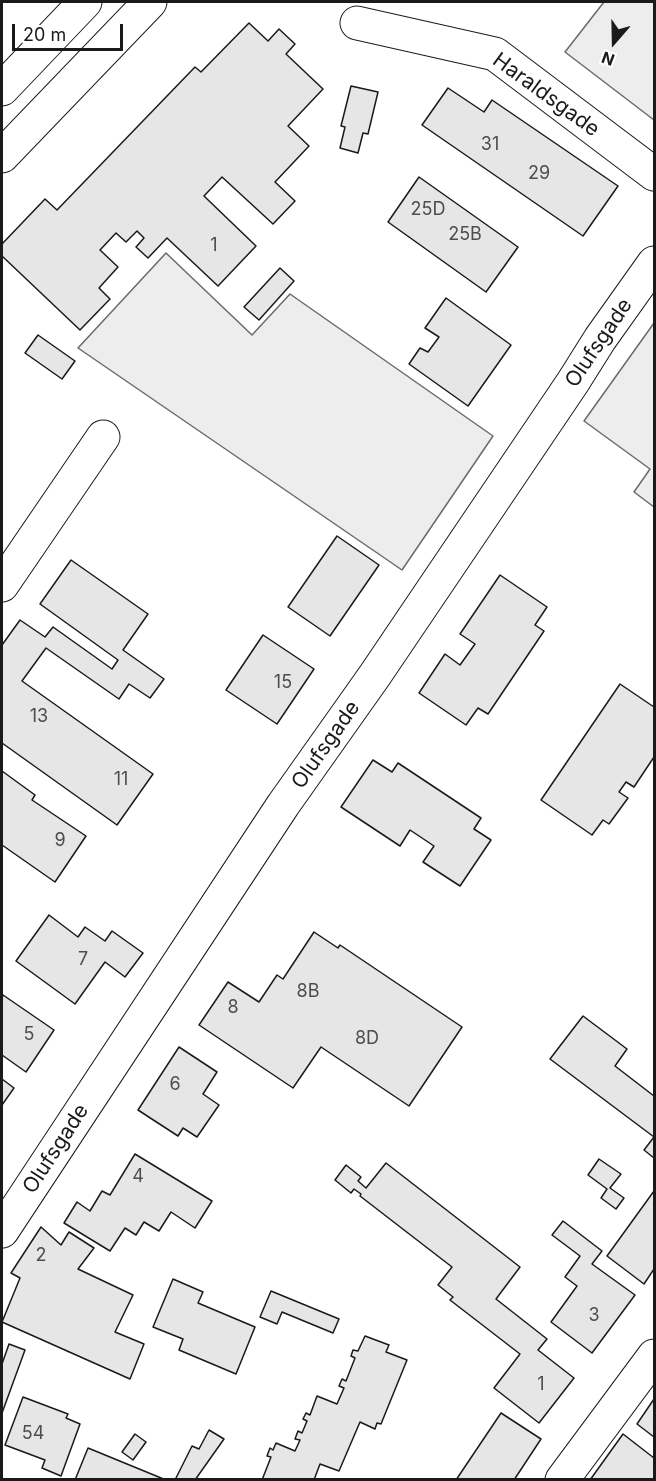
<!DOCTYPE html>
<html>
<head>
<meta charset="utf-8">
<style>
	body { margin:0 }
	#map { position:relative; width:656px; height:1481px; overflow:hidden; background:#fff; font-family:Inter,sans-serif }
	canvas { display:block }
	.frame { position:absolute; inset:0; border:3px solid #1a1a1a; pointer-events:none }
	.north { position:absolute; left:584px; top:12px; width:60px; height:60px; -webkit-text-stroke:4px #fff; paint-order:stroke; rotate:200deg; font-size:16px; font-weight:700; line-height:24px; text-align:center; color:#1a1a1a }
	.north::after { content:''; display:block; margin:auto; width:21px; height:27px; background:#1a1a1a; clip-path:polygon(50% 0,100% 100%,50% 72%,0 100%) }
	.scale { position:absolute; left:12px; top:24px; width:111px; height:27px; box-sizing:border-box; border:3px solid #1a1a1a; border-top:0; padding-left:8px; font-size:18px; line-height:21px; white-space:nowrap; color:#1a1a1a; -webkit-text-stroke:4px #fff; paint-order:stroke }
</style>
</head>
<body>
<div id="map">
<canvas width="656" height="1481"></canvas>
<div class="frame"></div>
<div class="north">N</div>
<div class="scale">20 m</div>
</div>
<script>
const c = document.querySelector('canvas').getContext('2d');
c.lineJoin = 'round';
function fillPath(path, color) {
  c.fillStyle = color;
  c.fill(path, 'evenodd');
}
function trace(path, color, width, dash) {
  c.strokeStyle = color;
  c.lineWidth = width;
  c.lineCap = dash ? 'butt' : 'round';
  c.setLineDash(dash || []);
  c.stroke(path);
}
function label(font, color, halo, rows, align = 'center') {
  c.font = font + ' Inter,sans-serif';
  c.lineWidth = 4.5;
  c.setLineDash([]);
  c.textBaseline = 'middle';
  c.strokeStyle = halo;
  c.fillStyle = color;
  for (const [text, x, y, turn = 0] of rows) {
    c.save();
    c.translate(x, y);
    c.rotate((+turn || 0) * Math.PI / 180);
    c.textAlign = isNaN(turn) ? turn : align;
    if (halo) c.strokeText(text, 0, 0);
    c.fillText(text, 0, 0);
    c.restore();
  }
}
const built = new Path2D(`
	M 604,2 L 654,2 L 654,120 L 565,52 Z
	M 166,253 L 252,335 L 290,294 L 493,436 L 402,570 L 78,348 Z
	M 654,323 L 654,507 L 634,492 L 650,469 L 584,421 Z`);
const building = new Path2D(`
	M 249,23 L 268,41 L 279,29 L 295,44 L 286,54 L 323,89 L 288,126 L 309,146 L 275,182 L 295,201 L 273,224 L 222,177 L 204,196 L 256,246 L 218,286 L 167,238 L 148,258 L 136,247 L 144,238 L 137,231 L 126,242 L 116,233 L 100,250 L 118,267 L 99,288 L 110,299 L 80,330 L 2,256 L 2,244 L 45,199 L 57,210 L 195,67 L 201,72 Z
	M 351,86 L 378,92 L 368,134 L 363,133 L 358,153 L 340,148 L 345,127 L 341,126 Z
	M 448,88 L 484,112 L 492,100 L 618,186 L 583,236 L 422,125 Z
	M 419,177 L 518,247 L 486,292 L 388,222 Z
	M 280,268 L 294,281 L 259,320 L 244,307 Z
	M 446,298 L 511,345 L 468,406 L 409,364 L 420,348 L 428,352 L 439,337 L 425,328 Z
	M 38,335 L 75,361 L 62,379 L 25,353 Z
	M 337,536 L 379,565 L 330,636 L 288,607 Z
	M 71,560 L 148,614 L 123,650 L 164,679 L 150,698 L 129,684 L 119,699 L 46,648 L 22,681 L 153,774 L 117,825 L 2,743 L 2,645 L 20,620 L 45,637 L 53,627 L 112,669 L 118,660 L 40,604 Z
	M 500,575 L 547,607 L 535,625 L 544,631 L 488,714 L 478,708 L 466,725 L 419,693 L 445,654 L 460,665 L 475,644 L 460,634 Z
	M 263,635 L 314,669 L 277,724 L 226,690 Z
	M 620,684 L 654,707 L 654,757 L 634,787 L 626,782 L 619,792 L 628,798 L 609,824 L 603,820 L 592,835 L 541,800 Z
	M 373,760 L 392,772 L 398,763 L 481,818 L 474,829 L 491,840 L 460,886 L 423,862 L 434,846 L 410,830 L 400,846 L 341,807 Z
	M 2,771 L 35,795 L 32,800 L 86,836 L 55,882 L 2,845 Z
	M 49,915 L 78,937 L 85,927 L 105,941 L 112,931 L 143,953 L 125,977 L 105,962 L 75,1004 L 16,961 Z
	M 314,932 L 338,948 L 340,945 L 462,1027 L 409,1106 L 321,1047 L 293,1088 L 199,1025 L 228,982 L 259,1002 L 277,975 L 283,979 Z
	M 3,995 L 54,1030 L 26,1072 L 2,1055 L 2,998 Z
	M 583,1016 L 627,1049 L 615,1066 L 654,1096 L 654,1158 L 644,1150 L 654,1137 L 550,1059 Z
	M 179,1047 L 217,1072 L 203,1094 L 219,1105 L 197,1137 L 183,1128 L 178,1136 L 138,1110 Z
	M 2,1079 L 14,1088 L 2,1105 Z
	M 135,1154 L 212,1201 L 195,1228 L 171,1212 L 159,1231 L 144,1222 L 136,1235 L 125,1228 L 110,1251 L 64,1223 L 77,1202 L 90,1211 L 102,1191 L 110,1195 Z
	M 599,1159 L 621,1174 L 610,1188 L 624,1198 L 616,1209 L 601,1198 L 607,1189 L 588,1175 Z
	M 386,1163 L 520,1267 L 496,1299 L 547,1339 L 538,1350 L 574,1378 L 539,1423 L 494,1388 L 520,1354 L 450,1300 L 453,1297 L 438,1285 L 452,1267 L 360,1196 L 361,1194 L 354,1189 L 351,1193 L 335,1180 L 346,1165 L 361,1177 L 358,1181 L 366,1188 Z
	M 654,1191 L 654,1269 L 644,1284 L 607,1256 Z
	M 563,1221 L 602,1251 L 592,1264 L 635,1295 L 592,1353 L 551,1322 L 577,1286 L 565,1277 L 580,1256 L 552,1235 Z
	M 41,1227 L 61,1245 L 69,1232 L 94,1248 L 78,1269 L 133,1295 L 115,1332 L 144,1344 L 130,1379 L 2,1322 L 20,1278 L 11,1273 Z
	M 173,1279 L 203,1292 L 198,1303 L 255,1327 L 236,1374 L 179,1350 L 183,1339 L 153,1327 Z
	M 271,1291 L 339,1319 L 333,1333 L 282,1312 L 277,1324 L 260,1317 Z
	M 365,1336 L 389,1345 L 386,1352 L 407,1360 L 381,1424 L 377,1423 L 375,1429 L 360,1422 L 339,1471 L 320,1464 L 314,1480 L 262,1480 L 271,1457 L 267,1456 L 270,1448 L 273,1450 L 276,1443 L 295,1451 L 300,1440 L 295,1439 L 298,1431 L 302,1433 L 307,1421 L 303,1419 L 306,1413 L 310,1415 L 317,1396 L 337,1404 L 344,1388 L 339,1386 L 342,1379 L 346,1381 L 355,1358 L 351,1356 L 353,1350 L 358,1351 Z
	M 9,1344 L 25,1350 L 2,1413 L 2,1364 Z
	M 23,1397 L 68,1414 L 66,1418 L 80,1424 L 61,1476 L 42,1468 L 45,1460 L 5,1445 Z
	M 654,1399 L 654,1437 L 637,1424 Z
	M 501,1413 L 541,1439 L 514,1480 L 456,1480 Z
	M 209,1430 L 224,1439 L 195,1480 L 175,1480 L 192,1446 L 199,1449 Z
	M 135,1434 L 146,1442 L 133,1460 L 122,1452 Z
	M 623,1434 L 654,1458 L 654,1480 L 590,1480 Z
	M 88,1448 L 166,1480 L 75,1480 Z`);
const minor = new Path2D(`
	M 357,23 L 495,54 L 654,174
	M 2,585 L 103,437
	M 2,1231 L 283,805 L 375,675 L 573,382 L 600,339 L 654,263
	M 562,1480 L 654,1356`);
const major = new Path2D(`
	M 2,89 L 85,2
	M 2,156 L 150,2`);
const numberNames = [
	["31",490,145],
	["29",539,174],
	["25D",428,210],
	["25B",465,235],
	["1",214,246],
	["15",283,683],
	["13",39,717],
	["11",121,780],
	["9",60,841],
	["7",83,960],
	["8B",308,992],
	["8",233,1008],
	["5",29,1035],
	["8D",367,1039],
	["6",175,1085],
	["4",138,1177],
	["2",41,1256],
	["3",594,1316],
	["1",541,1385],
	["54",33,1434]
];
const streetNames = [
	["Haraldsgade",546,95,36],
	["Olufsgade",599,343,-56],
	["Olufsgade",326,745,-55],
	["Olufsgade",56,1149,-57]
];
fillPath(built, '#ededed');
trace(built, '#6a6a6a', 1.5);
fillPath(building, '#e6e6e6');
trace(building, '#1a1a1a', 1.5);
trace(minor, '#1a1a1a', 35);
trace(major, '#1a1a1a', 35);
trace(minor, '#fff', 33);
trace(major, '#fff', 33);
label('18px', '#4d4d4d', null, numberNames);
label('21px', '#1a1a1a', '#fff', streetNames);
</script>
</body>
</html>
